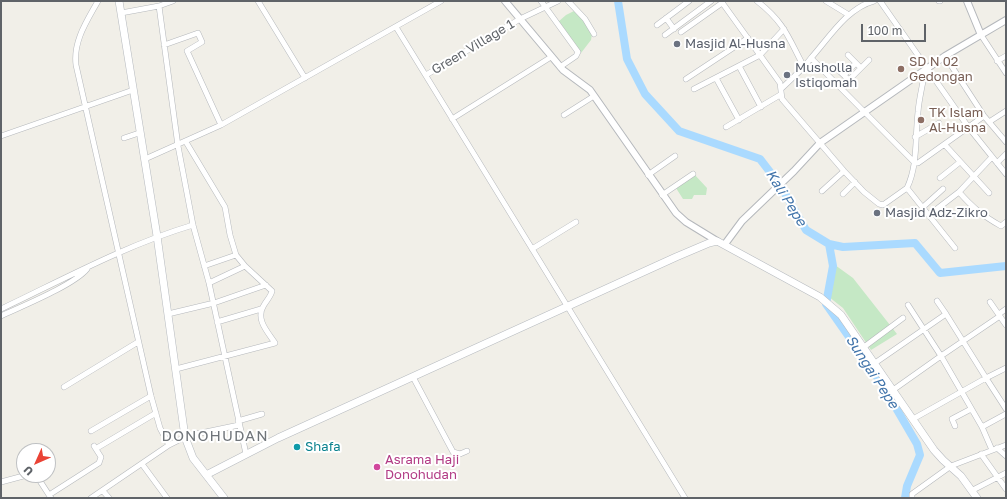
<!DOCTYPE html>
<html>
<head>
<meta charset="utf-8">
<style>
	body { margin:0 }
	#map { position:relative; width:1007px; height:499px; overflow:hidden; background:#f1efe8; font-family:"Golos Text",sans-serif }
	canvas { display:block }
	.frame { position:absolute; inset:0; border:2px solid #5f6368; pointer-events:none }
	.north { position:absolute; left:16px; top:443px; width:40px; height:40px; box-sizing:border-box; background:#fff; border:1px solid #bfc1c3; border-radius:50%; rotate:225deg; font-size:11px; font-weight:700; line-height:16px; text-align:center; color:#5f6368 }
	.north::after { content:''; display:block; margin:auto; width:14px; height:18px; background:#ea4335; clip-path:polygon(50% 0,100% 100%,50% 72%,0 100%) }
	.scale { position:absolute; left:861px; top:24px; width:65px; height:18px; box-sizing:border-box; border:2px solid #5f6368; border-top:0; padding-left:5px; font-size:12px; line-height:14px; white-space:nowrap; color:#5f6368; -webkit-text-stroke:3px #fff; paint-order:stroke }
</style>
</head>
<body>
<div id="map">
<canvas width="1007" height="499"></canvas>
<div class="frame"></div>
<div class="north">U</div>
<div class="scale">100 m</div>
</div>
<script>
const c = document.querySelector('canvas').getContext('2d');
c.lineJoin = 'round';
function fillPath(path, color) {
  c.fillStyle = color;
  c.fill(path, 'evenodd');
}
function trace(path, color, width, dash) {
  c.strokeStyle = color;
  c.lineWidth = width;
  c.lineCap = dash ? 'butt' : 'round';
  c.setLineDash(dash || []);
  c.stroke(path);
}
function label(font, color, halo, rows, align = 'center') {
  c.font = font + ' "Golos Text",sans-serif';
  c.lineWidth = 4;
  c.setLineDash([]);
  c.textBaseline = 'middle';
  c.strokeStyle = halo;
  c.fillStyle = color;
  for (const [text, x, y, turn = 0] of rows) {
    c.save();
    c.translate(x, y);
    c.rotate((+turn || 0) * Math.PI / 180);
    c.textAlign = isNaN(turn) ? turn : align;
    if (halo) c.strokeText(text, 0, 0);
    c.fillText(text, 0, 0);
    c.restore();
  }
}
const green = new Path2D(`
	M 574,11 L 579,14 L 592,34 L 591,40 L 581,53 L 558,22 L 566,15 Z
	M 694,174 L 707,188 L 706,195 L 694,195 L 692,199 L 683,199 L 676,188 Z
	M 835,265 L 853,278 L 897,334 L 871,350 L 843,308 L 829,297 Z`);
const river = new Path2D(`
	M 618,1 L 627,59 L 645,94 L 679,131 L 760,159 L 780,185 L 806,230 L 829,244 L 843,247 L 915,243 L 940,273 L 1006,266
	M 829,244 L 833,266 L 826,304 L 882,384 L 917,444 L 920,455 L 907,486 L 905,498`);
const minor = new Path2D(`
	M 98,1 C 87,21 73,41 76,65 L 151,396 L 160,428 L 169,445
	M 258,1 L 305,78
	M 541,1 L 578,52 L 576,56 L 560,67
	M 568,1 L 585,19 L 594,34
	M 721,1 L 780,83 L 782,99 L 844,171 L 864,192 L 879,204 L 883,205 L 907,188
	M 757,1 C 785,23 788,37 804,67 L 782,88
	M 826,1 L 849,15
	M 874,1 C 847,8 829,38 811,58 L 915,163 L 918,163 L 984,116
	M 880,1 L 969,128 L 1006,174
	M 939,1 L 940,1
	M 159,6 L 178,146 L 193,225 L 209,283 L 246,454
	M 121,13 L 159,6 L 173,1
	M 666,18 L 674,29
	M 657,25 L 689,1
	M 396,27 L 685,498
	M 681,32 L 722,3
	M 665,35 L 711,1
	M 981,35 L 1006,73
	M 164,45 L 198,33 L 202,42 L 187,51 L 188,53 L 221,125
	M 848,55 L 861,68
	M 945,56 L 984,116 L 1006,142
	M 997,61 L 1006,56
	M 739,66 L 761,107
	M 804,67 L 811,58
	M 835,67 L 849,80
	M 925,70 C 923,84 919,98 918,112 C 915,138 918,165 907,188 L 955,248
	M 426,75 L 520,19 L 558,1
	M 844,75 L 856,63
	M 716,78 L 739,120
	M 686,79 L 748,38
	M 841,88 L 869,60
	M 694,89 L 760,55 L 784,29
	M 564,115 L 594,96
	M 452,119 L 551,57
	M 989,122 L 1006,111
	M 726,127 L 780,95
	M 1,136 L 133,90
	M 915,137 L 939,123
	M 124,138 L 139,133
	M 945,145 L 989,193
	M 992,157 L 959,192 C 972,207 983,216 1001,226 L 1006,222
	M 145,159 L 221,125 L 441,1
	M 997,163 L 1006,154
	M 648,175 L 675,156
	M 940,178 L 960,162
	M 822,191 L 844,171
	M 843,194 L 855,182
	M 662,195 L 693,174
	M 923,207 L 943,189
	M 929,215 L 959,192
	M 532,249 L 576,222
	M 204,266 L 236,255
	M 209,283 L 245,266
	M 937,301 L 946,314
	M 990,302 L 1006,325
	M 1,309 C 64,279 126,245 193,225
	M 168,314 L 214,303 L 266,285
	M 999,314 L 1006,309
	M 1,316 C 22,306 74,285 87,269
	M 217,322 L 261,309
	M 864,347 L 903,318
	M 875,363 L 946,314 L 986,378 L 913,419
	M 1006,368 L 986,378 L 1006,409
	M 176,369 L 275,343 C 267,331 255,319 264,305 C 267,300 271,296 272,291 L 245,266 L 236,255 L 230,235 L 225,207 L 186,142
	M 413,377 L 453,452 L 460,454 L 467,451
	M 64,387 L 138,342
	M 893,390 L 941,356 L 908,305
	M 238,421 L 262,414
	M 955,426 L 952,419 L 971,409
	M 982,427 L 1006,414
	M 91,431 L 151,396
	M 196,434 L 239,425
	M 97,448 L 156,413
	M 997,448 L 1006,456
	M 992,450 L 982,427 L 941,356 L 1000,316
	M 981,454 L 1006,489
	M 142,464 L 167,498
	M 34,475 L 38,478 L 51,498
	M 1,482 L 27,475
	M 103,491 L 109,498
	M 971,491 L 1006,473
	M 49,495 L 99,463 L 101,457 L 94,446
	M 91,498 L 169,445 L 185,437
	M 912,498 L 912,494 L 951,466 L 1006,445`);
const tertiary = new Path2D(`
	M 505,1 L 563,70 L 590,90 L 676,213 L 686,222 L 717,241
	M 967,1 L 981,35
	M 725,244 L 742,221 L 794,171 L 820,143 L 945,56 L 1006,20`);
const secondary = new Path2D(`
	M 119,1 L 157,236 L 185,437 L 193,458 L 224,498
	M 206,475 L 278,438 L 676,257 L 709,243 L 717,241 L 820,297 L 841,315 L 934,450 L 943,460 L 961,476 L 977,498`);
const markers = [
	[677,44,4,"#6b7280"],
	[901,69,4,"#8d6e63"],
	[787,75,4,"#6b7280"],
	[921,120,4,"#8d6e63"],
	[877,213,4,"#6b7280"],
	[297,447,4,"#0f9aa8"],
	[377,467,4,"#d1479c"]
];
const worshipNames = [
	["Masjid Al-Husna",685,44],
	["Musholla",795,68],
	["Istiqomah",795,83],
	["Masjid Adz-Zikro",885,213]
];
const streetNames = [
	["Green Village 1",473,47,-31]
];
const educationNames = [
	["SD N 02",909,62],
	["Gedongan",909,77],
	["TK Islam",929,113],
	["Al-Husna",929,128]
];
const cultureNames = [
	["Shafa",305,447]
];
const hotelNames = [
	["Asrama Haji",385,460],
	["Donohudan",385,475]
];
const waterNames = [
	["Kali Pepe",786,198,58],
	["Sungai Pepe",872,372,57]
];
const quarterNames = [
	["DONOHUDAN",215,436]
];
fillPath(green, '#c5e8c5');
trace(river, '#aadaff', 8);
trace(minor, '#b5b8bc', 6);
trace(tertiary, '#b5b8bc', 8);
trace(secondary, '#b6babf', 8);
trace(minor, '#fff', 5);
trace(tertiary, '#fff', 6);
trace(secondary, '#fff', 7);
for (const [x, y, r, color] of markers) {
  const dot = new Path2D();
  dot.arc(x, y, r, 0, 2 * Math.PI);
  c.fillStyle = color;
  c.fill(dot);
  trace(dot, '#fff', 1.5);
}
label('13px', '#5b616d', '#fff', worshipNames, 'left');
label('13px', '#5f6368', '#fff', streetNames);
label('13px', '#785e54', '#fff', educationNames, 'left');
label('13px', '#0d838f', '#fff', cultureNames, 'left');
label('13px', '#b23c85', '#fff', hotelNames, 'left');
label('italic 14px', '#4174aa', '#fff', waterNames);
c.letterSpacing = '1px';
label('15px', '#70757a', '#fff', quarterNames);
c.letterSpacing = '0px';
</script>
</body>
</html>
